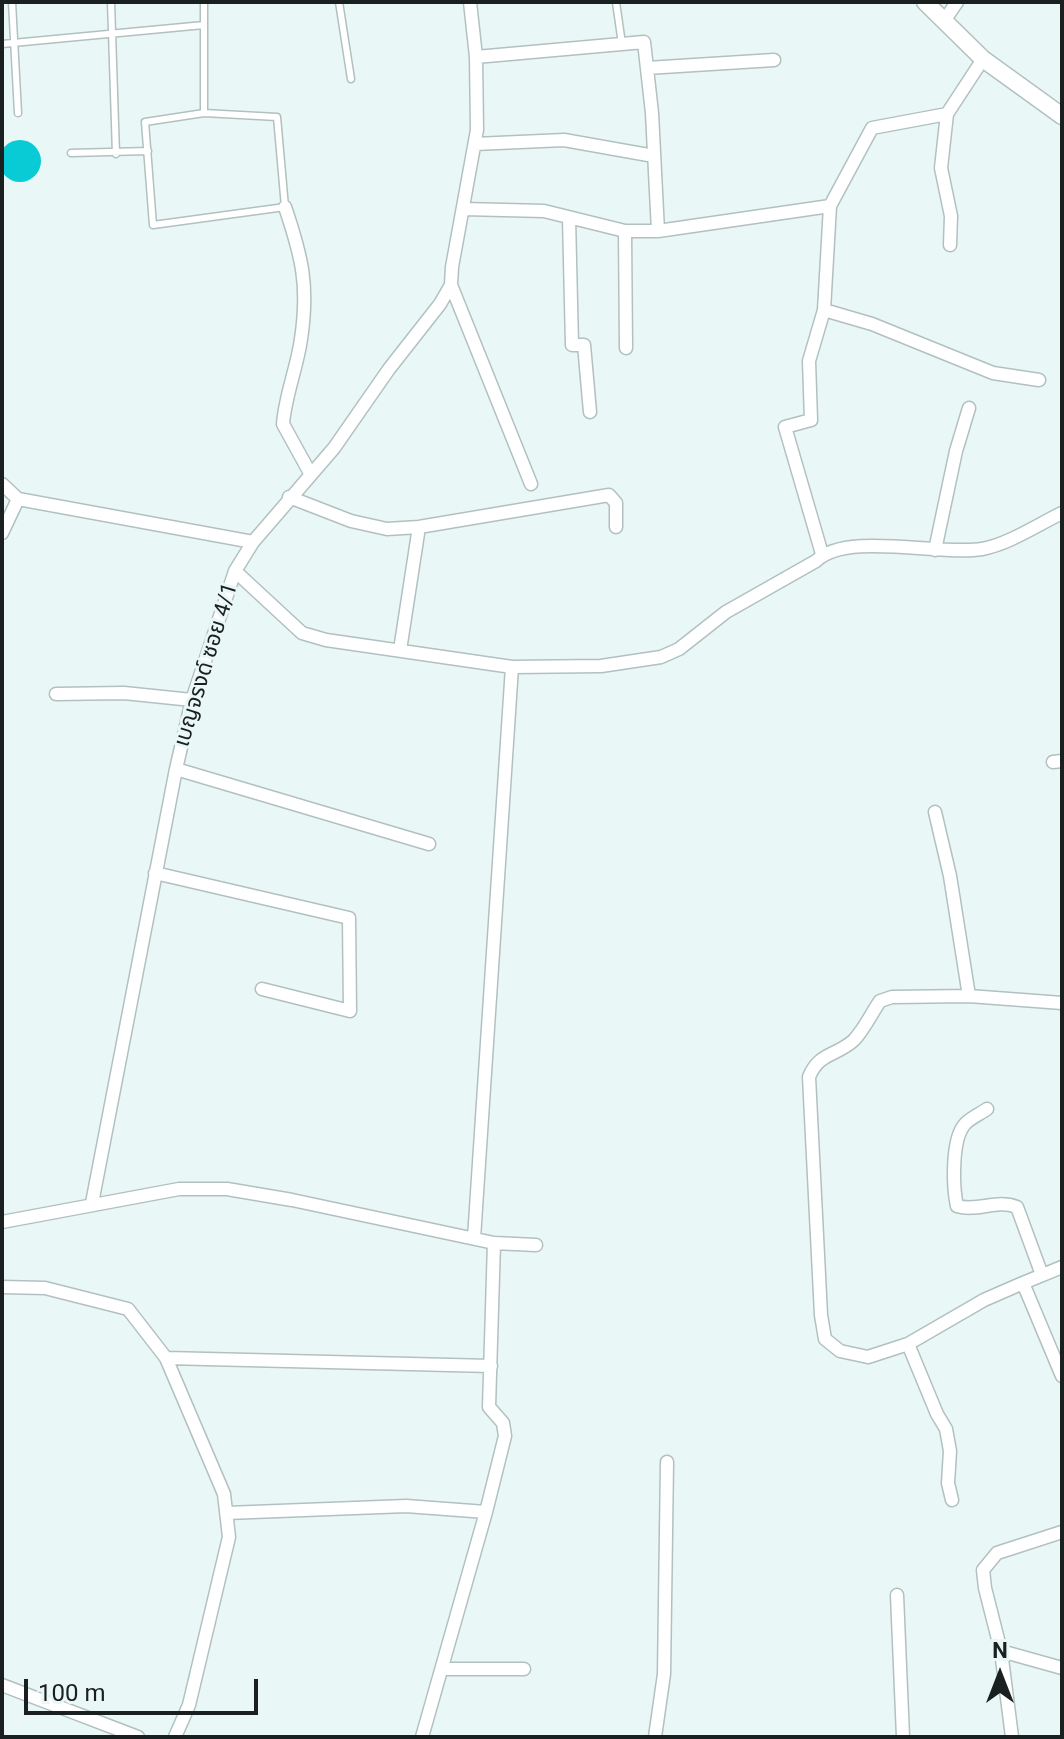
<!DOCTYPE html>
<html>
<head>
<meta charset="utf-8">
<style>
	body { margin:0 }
	#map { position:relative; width:1064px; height:1739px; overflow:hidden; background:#e9f7f7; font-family:Roboto,sans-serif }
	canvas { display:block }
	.frame { position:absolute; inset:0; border:4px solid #1a1f1f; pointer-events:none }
	.north { position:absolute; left:960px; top:1635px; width:80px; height:80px; -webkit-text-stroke:6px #e9f7f7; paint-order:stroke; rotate:0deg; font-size:22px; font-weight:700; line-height:32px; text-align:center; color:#1a1f1f }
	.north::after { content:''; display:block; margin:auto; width:28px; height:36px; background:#1a1f1f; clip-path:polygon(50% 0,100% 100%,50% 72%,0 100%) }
	.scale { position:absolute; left:24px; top:1679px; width:234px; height:36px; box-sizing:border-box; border:4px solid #1a1f1f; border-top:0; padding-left:10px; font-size:24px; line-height:28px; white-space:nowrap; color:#1a1f1f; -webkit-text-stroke:6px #e9f7f7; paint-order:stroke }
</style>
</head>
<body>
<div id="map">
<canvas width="1064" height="1739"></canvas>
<div class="frame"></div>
<div class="north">N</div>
<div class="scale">100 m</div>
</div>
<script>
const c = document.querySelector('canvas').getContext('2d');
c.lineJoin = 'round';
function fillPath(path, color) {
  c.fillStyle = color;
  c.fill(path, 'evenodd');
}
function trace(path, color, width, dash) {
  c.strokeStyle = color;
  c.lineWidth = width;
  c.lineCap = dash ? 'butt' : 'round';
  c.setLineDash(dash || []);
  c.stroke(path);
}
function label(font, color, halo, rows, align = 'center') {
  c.font = font + ' Roboto,"Noto Sans Thai",sans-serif';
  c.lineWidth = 6;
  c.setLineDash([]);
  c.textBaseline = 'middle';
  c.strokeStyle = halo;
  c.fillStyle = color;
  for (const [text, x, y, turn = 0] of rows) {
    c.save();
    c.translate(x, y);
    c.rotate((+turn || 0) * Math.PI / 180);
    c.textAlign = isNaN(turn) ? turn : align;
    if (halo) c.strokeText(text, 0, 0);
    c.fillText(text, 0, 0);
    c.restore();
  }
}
const building = new Path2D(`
	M-1 161a21 21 0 1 1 42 0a21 21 0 1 1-42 0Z`);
const service = new Path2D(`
	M 12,2 L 18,113
	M 111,2 L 116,154
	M 204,2 L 204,113
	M 339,2 L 351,79
	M 616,2 L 622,44
	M 2,44 L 204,25
	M 204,113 L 277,117 L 285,207 L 153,225 L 145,122 Z
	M 71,153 L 148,151`);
const minor = new Path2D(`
	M 944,21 L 957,2
	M 476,57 L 644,42 L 652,113 L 658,231
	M 647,68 L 774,60
	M 947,114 L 941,168 L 951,216 L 950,245
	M 475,144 L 564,140 L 654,156
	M 285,207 C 302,257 309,286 301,339 C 297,368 285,396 283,424 L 310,473
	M 464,209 L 544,211 L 625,231 L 658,231 L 830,206 L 872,128 L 947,114 L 983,59
	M 569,218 L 572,345 L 584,345 L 590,412
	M 625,231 L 626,348
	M 451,285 L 531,484
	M 824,310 L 872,324 L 993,373 L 1039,380
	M 2,484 L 18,499 L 253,542
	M 289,497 L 351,521 L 387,529 L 419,527 L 609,495 L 616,503 L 616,527
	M 2,533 L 18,499
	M 935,550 L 956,451 L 969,408
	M 822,554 L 785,427 L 811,420 L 809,361 L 824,310 L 830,206
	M 235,571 L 302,633 L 326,640 L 512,667 L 601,666 L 661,657 L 679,649 L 726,612 L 816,561 C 846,531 940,556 982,549 C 1009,544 1037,525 1062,513
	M 400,650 L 419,527
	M 56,694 L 124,693 L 192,700
	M 1053,762 L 1062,761
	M 176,769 L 429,844
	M 935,812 L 950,876 L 969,996
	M 155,873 L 349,918 L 350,1011 L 262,989
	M 987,1109 C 980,1114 970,1118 965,1124 C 951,1139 953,1188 957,1206 C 978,1212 996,1199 1017,1207 L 1042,1275
	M 92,1203 L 176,769 L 192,700 L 235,571 L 253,542 L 334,448 L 389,369 L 440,304 L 451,285 L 452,267 L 477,130 L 476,57 L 470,2
	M 2,1222 L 179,1189 L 227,1189 L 292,1200 L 494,1243 L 536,1245
	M 474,1238 L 512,667
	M 1062,1267 L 1023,1283 L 1062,1376
	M 1023,1283 L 984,1300 L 908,1344 L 868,1357 L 840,1351 L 825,1339 L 821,1315 L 809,1077 C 819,1052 837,1056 854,1040 C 865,1028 871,1014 880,1001 L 892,997 L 969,996 L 1062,1003
	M 2,1287 L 45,1288 L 128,1309 L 166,1358 L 224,1494 L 229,1537 L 189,1705 L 175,1737
	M 908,1344 L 937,1414 L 946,1429 L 950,1451 L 948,1483 L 952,1500
	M 166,1358 L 491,1366
	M 227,1513 L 406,1506 L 486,1512
	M 897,1595 L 903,1737
	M 1001,1651 L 1062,1668
	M 443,1669 L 524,1669
	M 2,1685 L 138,1737
	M 422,1737 L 486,1512 L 505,1436 L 503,1423 L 489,1407 L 494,1243
	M 655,1737 L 664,1674 L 667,1462
	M 1012,1737 L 1001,1651 L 985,1588 L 983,1570 L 997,1553 L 1062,1532`);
const tertiary = new Path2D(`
	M 925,2 L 983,59 L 1062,116`);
const streetNames = [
	["เบญจรงด์ ซอย 4/1",207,665,-73]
];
fillPath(building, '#08cbd5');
trace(service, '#b2c0c0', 9);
trace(minor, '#b2c0c0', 15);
trace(tertiary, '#b2c0c0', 19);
trace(service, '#fff', 6);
trace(minor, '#fff', 12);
trace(tertiary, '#fff', 16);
label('22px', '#1a1f1f', '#e9f7f7', streetNames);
</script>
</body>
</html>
